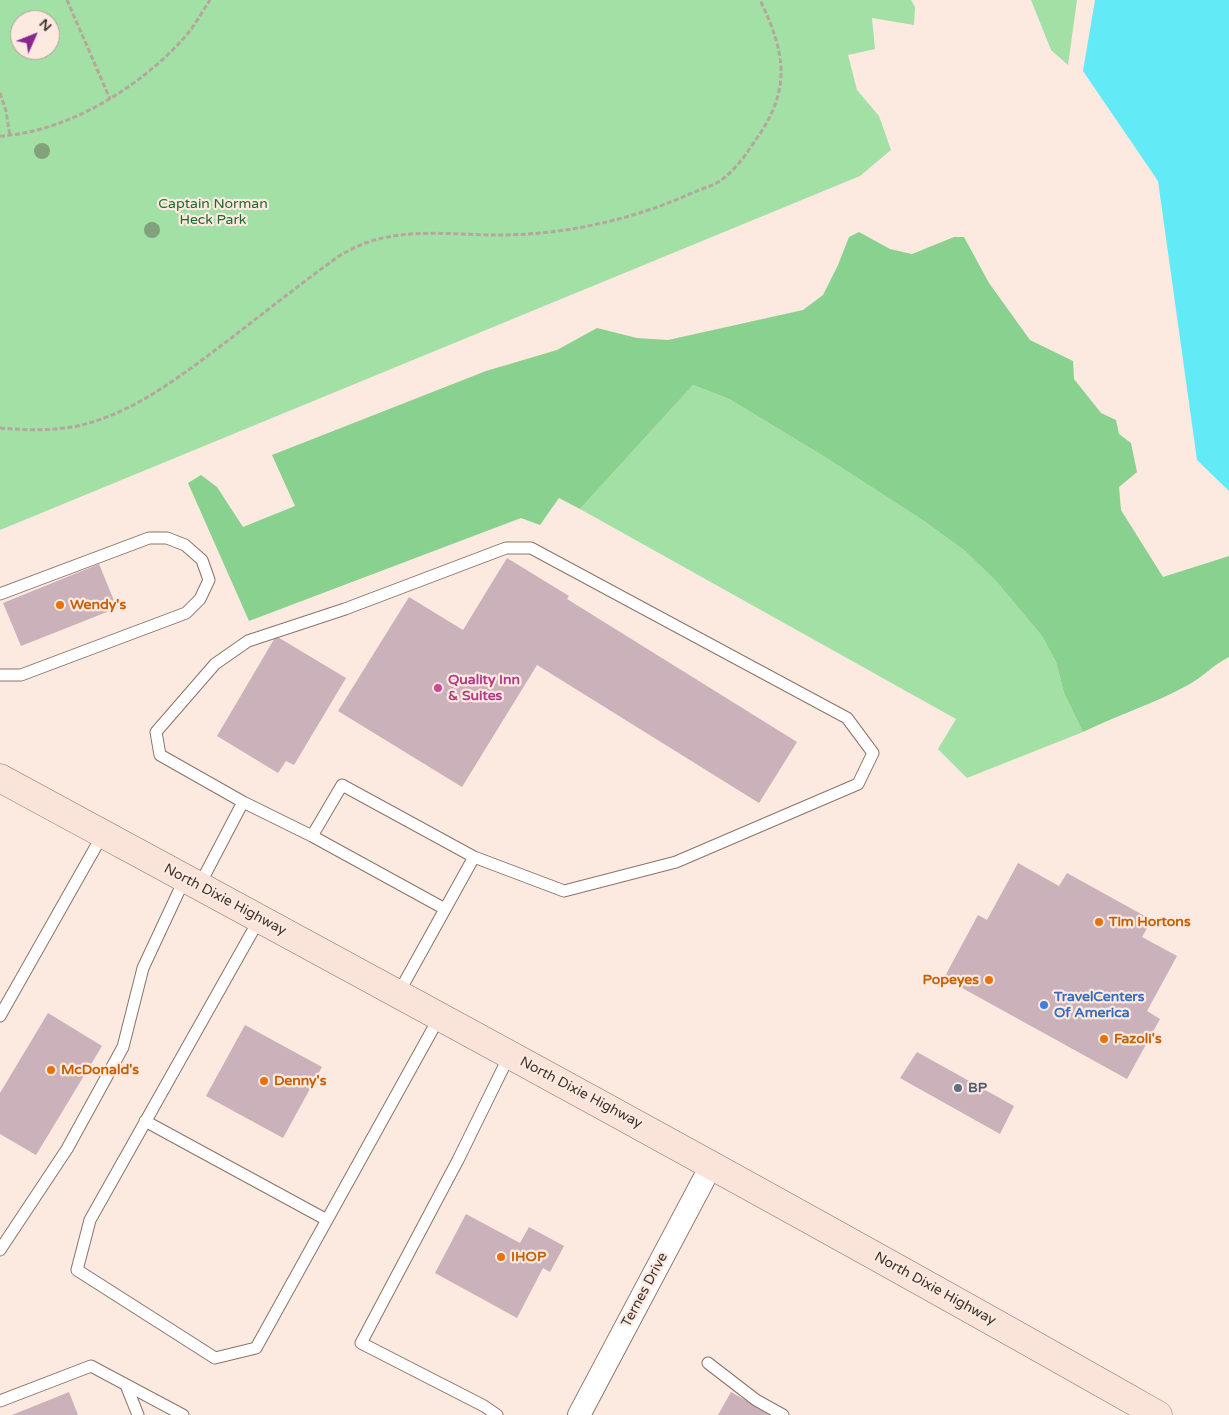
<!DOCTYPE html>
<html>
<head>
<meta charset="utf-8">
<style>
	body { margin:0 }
	#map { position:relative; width:1229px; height:1415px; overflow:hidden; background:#fce9df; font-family:"Varela Round",sans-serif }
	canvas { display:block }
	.north { position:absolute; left:10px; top:10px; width:50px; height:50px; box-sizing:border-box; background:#fce9df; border:1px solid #b0a199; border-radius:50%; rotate:46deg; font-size:14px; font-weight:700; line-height:20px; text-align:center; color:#3d342f }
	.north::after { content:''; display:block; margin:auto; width:18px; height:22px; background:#892891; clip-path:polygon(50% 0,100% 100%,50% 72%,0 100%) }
</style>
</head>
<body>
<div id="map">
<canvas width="1229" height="1415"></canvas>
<div class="north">N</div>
</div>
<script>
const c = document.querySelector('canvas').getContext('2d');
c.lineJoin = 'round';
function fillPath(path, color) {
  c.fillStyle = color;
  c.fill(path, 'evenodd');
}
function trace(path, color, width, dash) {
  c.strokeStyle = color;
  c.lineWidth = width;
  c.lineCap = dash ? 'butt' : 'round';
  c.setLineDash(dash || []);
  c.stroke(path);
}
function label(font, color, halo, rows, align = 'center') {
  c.font = font + ' "Varela Round",sans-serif';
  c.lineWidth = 4.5;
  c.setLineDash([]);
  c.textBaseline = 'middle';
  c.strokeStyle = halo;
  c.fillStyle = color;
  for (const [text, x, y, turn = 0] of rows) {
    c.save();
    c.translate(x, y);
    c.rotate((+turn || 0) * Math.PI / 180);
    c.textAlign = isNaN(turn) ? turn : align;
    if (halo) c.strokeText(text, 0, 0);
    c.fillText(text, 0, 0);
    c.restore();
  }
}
const green = new Path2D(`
	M 0,0 L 911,0 L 915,7 L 914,25 L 872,18 L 875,49 L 848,55 L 857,90 L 879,116 L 891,150 L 860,176 L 0,530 ZM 20,20 L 50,20 L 50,50 L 20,50 Z
	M 1031,0 L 1077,0 L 1068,65 L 1051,50 Z
	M 693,385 L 729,399 L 825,457 L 924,521 L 965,551 L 996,581 L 1042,636 L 1056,662 L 1064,693 L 1083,732 L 967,778 L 938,749 L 956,719 L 580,509 Z`);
const forest = new Path2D(`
	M 859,232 L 890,249 L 912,254 L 954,237 L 964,237 L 989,283 L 1030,340 L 1073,361 L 1074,379 L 1101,413 L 1116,420 L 1119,434 L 1131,443 L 1137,472 L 1119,487 L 1121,510 L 1163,577 L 1229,556 L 1229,657 C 1214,664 1203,677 1188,685 C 1154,704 1117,715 1083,732 L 1064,693 L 1056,662 L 1042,636 L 996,581 L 965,551 L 924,521 L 825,457 L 729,399 L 693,385 L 580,509 L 559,498 L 540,525 L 521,518 L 249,621 L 188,483 L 201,475 L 217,487 L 243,527 L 295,506 L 272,455 L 486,371 L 557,350 L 597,328 L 637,338 L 668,340 L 803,310 L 823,295 L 838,265 L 849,237 Z`);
const water = new Path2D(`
	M 1095,0 L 1229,0 L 1229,491 L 1197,460 L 1158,181 L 1083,71 Z`);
const building = new Path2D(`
	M 507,558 L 569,596 L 567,599 L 797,742 L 759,803 L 537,665 L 462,787 L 338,711 L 409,597 L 463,630 Z
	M 99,564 L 117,608 L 21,646 L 3,603 Z
	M 276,636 L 346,678 L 294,765 L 286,761 L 278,773 L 217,736 Z
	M 1018,863 L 1059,886 L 1067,873 L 1152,920 L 1142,937 L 1177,956 L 1147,1011 L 1160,1019 L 1127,1079 L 944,978 L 978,915 L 987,920 Z
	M 48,1013 L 102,1046 L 36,1155 L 0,1134 L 0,1093 Z
	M 245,1025 L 322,1067 L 283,1138 L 206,1096 Z
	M 917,1052 L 1014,1106 L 1000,1134 L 900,1078 Z
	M 466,1214 L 520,1243 L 529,1227 L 564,1246 L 550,1272 L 543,1268 L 517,1318 L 435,1273 Z
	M 69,1392 L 78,1415 L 12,1415 Z
	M 731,1392 L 771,1415 L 718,1415 Z`);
const path = new Path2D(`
	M 67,0 L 110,99
	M 0,93 L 6,111 L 10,136
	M 0,136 C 68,132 140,87 184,38 C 194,27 202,12 210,0
	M 0,428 C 24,430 48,431 72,427 C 132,416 183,374 230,339 C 266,311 302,283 339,256 C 354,247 370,240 388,237 C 421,230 463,235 498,235 C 564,235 632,220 692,193 C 701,189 712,186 720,181 C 735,171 747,153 757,138 C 792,88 785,52 760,0`);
const service = new Path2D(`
	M 0,594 L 149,538 L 167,538 L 185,545 L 202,560 L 209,580 L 200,599 L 186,613 L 21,675 L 0,675
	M 243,802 L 312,836 L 445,909
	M 312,836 L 342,785 L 474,857
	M 199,886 L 243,802 L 160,755 L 156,732 L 215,664 L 248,641 L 345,609 L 506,548 L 531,548 L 847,718 L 873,753 L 858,784 L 676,862 L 564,891 L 474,857 L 398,994
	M 260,918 L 90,1220 L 77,1270 L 215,1358 L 256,1348 L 440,1016
	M 0,1016 L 103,834
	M 145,1121 L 327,1220
	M 0,1250 L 67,1149 L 123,1047 L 143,968 L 185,878
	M 708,1363 L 756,1400 L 783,1415
	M 126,1385 L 138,1415
	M 0,1401 L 91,1366 L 183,1415
	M 497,1415 L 484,1406 L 361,1343 L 458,1160 L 510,1054`);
const minor = new Path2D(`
	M 579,1415 L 712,1164`);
const secondary = new Path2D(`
	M 0,778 C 387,988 775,1197 1158,1415`);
const trees = [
	[42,151],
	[152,230]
];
const markers = [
	[60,605,5,"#e8710a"],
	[438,688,5,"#d1479c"],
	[1099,922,5,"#e8710a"],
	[989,980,5,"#e8710a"],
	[1044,1005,5,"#3f7fe0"],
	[1104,1039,5,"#e8710a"],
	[51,1070,5,"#e8710a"],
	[264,1081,5,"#e8710a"],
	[958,1088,5,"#5c6f8a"],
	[501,1257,5,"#e8710a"]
];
const parkNames = [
	["Captain Norman",213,204],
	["Heck Park",213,220]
];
const foodNames = [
	["Wendy's",70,605],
	["Tim Hortons",1109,922],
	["Popeyes",979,980,"right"],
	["Fazoli's",1114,1039],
	["McDonald's",61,1070],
	["Denny's",274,1081],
	["IHOP",511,1257]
];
const hotelNames = [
	["Quality Inn",448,680],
	["& Suites",448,696]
];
const streetNames = [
	["North Dixie Highway",225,900,28],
	["North Dixie Highway",581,1093,28],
	["North Dixie Highway",935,1289,29],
	["Ternes Drive",645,1290,-62]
];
const shopNames = [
	["TravelCenters",1054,997],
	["Of America",1054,1013]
];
const serviceNames = [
	["BP",968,1088]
];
fillPath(green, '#a2e0a6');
fillPath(forest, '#89d18e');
fillPath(water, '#62eaf7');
fillPath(building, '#cab1ba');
trace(service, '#8a7469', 13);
trace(minor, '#8a7469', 24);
trace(secondary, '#8a7469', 29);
trace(path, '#b5a69e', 3, [5, 2.5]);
trace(service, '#fff', 11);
trace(minor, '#fff', 22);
trace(secondary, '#fae3d8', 28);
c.fillStyle = '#82a27c';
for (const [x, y] of trees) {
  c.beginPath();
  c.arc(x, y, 8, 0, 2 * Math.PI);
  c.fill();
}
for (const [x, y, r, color] of markers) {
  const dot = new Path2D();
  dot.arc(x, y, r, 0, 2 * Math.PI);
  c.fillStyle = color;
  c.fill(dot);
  trace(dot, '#fce9df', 2);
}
label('14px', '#1f682b', '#fce9df', parkNames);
label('bold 14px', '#c56008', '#fce9df', foodNames, 'left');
label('bold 14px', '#b23c85', '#fce9df', hotelNames, 'left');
label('14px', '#3d342f', '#fce9df', streetNames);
label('bold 14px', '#366cbe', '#fce9df', shopNames, 'left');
label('bold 14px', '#4e5e75', '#fce9df', serviceNames, 'left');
</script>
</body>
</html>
